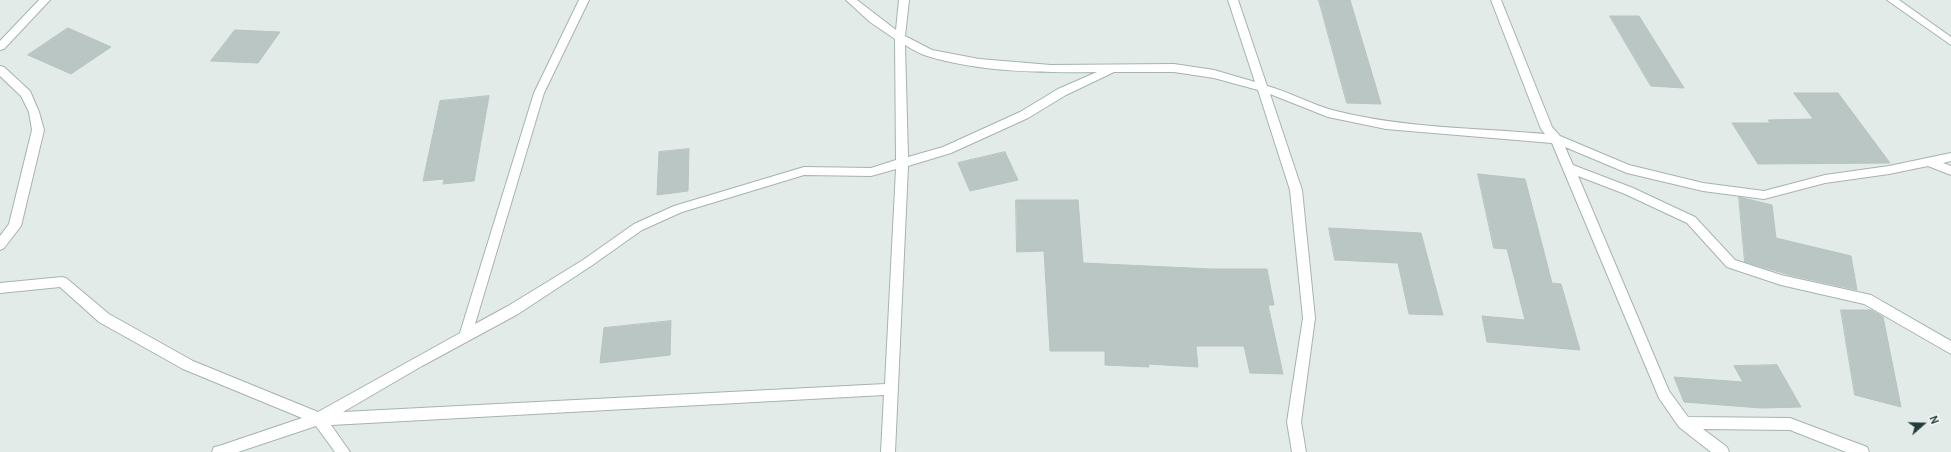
<!DOCTYPE html>
<html>
<head>
<meta charset="utf-8">
<style>
	body { margin:0 }
	#map { position:relative; width:1951px; height:452px; overflow:hidden; background:#e3ebe9; font-family:Cabin,sans-serif }
	canvas { display:block }
	.north { position:absolute; left:1903px; top:404px; width:40px; height:40px; -webkit-text-stroke:3px #f3f8f7; paint-order:stroke; rotate:70deg; font-size:11px; font-weight:700; line-height:16px; text-align:center; color:#253b39 }
	.north::after { content:''; display:block; margin:auto; width:14px; height:18px; background:#253b39; clip-path:polygon(50% 0,100% 100%,50% 72%,0 100%) }
</style>
</head>
<body>
<div id="map">
<canvas width="1951" height="452"></canvas>
<div class="north">N</div>
</div>
<script>
const c = document.querySelector('canvas').getContext('2d');
c.lineJoin = 'round';
function fillPath(path, color) {
  c.fillStyle = color;
  c.fill(path, 'evenodd');
}
function trace(path, color, width, dash) {
  c.strokeStyle = color;
  c.lineWidth = width;
  c.lineCap = dash ? 'butt' : 'round';
  c.setLineDash(dash || []);
  c.stroke(path);
}
const building = new Path2D(`
	M 1319,0 L 1350,0 L 1381,104 L 1347,103 Z
	M 1610,16 L 1639,16 L 1684,88 L 1651,86 Z
	M 68,28 L 111,47 L 71,74 L 28,55 Z
	M 235,30 L 280,32 L 258,63 L 211,61 Z
	M 1794,93 L 1838,93 L 1890,163 L 1758,164 L 1732,123 L 1770,123 L 1768,120 L 1813,119 Z
	M 489,96 L 474,181 L 443,184 L 444,179 L 423,181 L 440,101 Z
	M 689,149 L 688,191 L 657,195 L 659,152 Z
	M 1005,152 L 1018,180 L 970,191 L 958,163 Z
	M 1478,174 L 1525,179 L 1552,283 L 1561,284 L 1580,350 L 1487,342 L 1482,316 L 1525,320 L 1507,249 L 1494,248 Z
	M 1739,197 L 1772,205 L 1776,238 L 1851,256 L 1857,290 L 1790,275 L 1745,262 Z
	M 1016,200 L 1078,200 L 1083,263 L 1211,269 L 1267,269 L 1274,305 L 1268,305 L 1283,374 L 1250,373 L 1244,346 L 1196,346 L 1198,367 L 1148,364 L 1149,367 L 1105,365 L 1105,351 L 1050,351 L 1044,251 L 1017,252 Z
	M 1329,228 L 1421,233 L 1443,315 L 1409,314 L 1398,263 L 1335,260 Z
	M 1841,310 L 1871,310 L 1883,317 L 1901,407 L 1855,395 Z
	M 671,321 L 670,355 L 600,363 L 604,328 Z
	M 1777,365 L 1801,407 L 1761,408 L 1684,402 L 1674,377 L 1743,382 L 1734,366 Z`);
const minor = new Path2D(`
	M 39,0 L 50,0 L 4,49 L 0,50 L 0,41 Z
	M 579,0 L 589,0 L 544,93 L 475,324 L 508,306 L 583,260 L 634,224 L 674,206 L 804,167 L 871,168 L 896,160 L 895,39 L 870,22 L 846,0 L 857,0 L 896,30 L 899,0 L 909,0 L 905,36 L 932,50 L 979,59 L 1051,65 L 1174,64 L 1214,70 L 1255,82 L 1228,0 L 1238,0 L 1267,86 C 1290,92 1312,105 1336,111 C 1403,128 1476,128 1545,134 L 1541,129 L 1491,0 L 1501,0 L 1552,127 L 1560,136 L 1629,165 L 1703,183 L 1764,191 L 1825,175 L 1889,166 L 1951,153 L 1951,161 L 1943,163 L 1951,166 L 1951,175 L 1928,166 L 1889,174 L 1825,183 L 1764,199 L 1703,191 L 1627,173 L 1565,147 L 1573,165 L 1633,188 L 1695,217 L 1735,260 L 1781,275 L 1871,295 L 1951,341 L 1951,354 L 1864,304 L 1781,285 L 1727,267 L 1687,223 L 1625,194 L 1578,176 L 1669,391 L 1688,417 L 1790,418 L 1867,447 L 1869,452 L 1846,452 L 1790,430 L 1703,429 L 1727,447 L 1729,452 L 1711,452 L 1679,427 L 1659,398 L 1552,143 L 1386,129 L 1328,117 L 1270,94 L 1302,190 L 1315,318 L 1301,422 L 1306,452 L 1292,452 L 1287,422 L 1303,318 L 1290,190 L 1258,90 L 1214,78 L 1174,72 L 1114,72 L 1066,95 L 1028,118 L 951,153 L 908,166 L 895,452 L 881,452 L 884,395 L 331,425 L 350,452 L 335,452 L 316,426 L 238,452 L 212,452 L 214,447 L 219,446 L 302,418 L 183,369 L 99,322 L 60,287 L 0,293 L 0,283 L 62,277 L 66,278 L 109,314 L 193,361 L 318,412 L 460,333 L 534,93 ZM 905,45 C 912,49 920,54 927,56 C 980,72 1042,73 1097,72 L 1058,89 L 1020,112 L 943,147 L 908,157 ZM 896,169 L 885,384 L 343,412 L 422,366 L 518,314 L 591,266 L 642,230 L 682,212 L 804,175 L 871,176 Z
	M 1887,0 L 1899,0 L 1951,37 L 1951,45 Z
	M 0,66 L 4,67 L 30,91 L 39,112 L 44,130 L 21,226 L 4,248 L 0,250 L 0,236 L 9,224 L 32,130 L 29,112 L 21,96 L 0,76 Z`);
fillPath(building, '#b9c6c3');
trace(building, '#b6c4c1', 1);
trace(minor, '#a6b3b1', 2);
fillPath(minor, '#fff');
</script>
</body>
</html>
